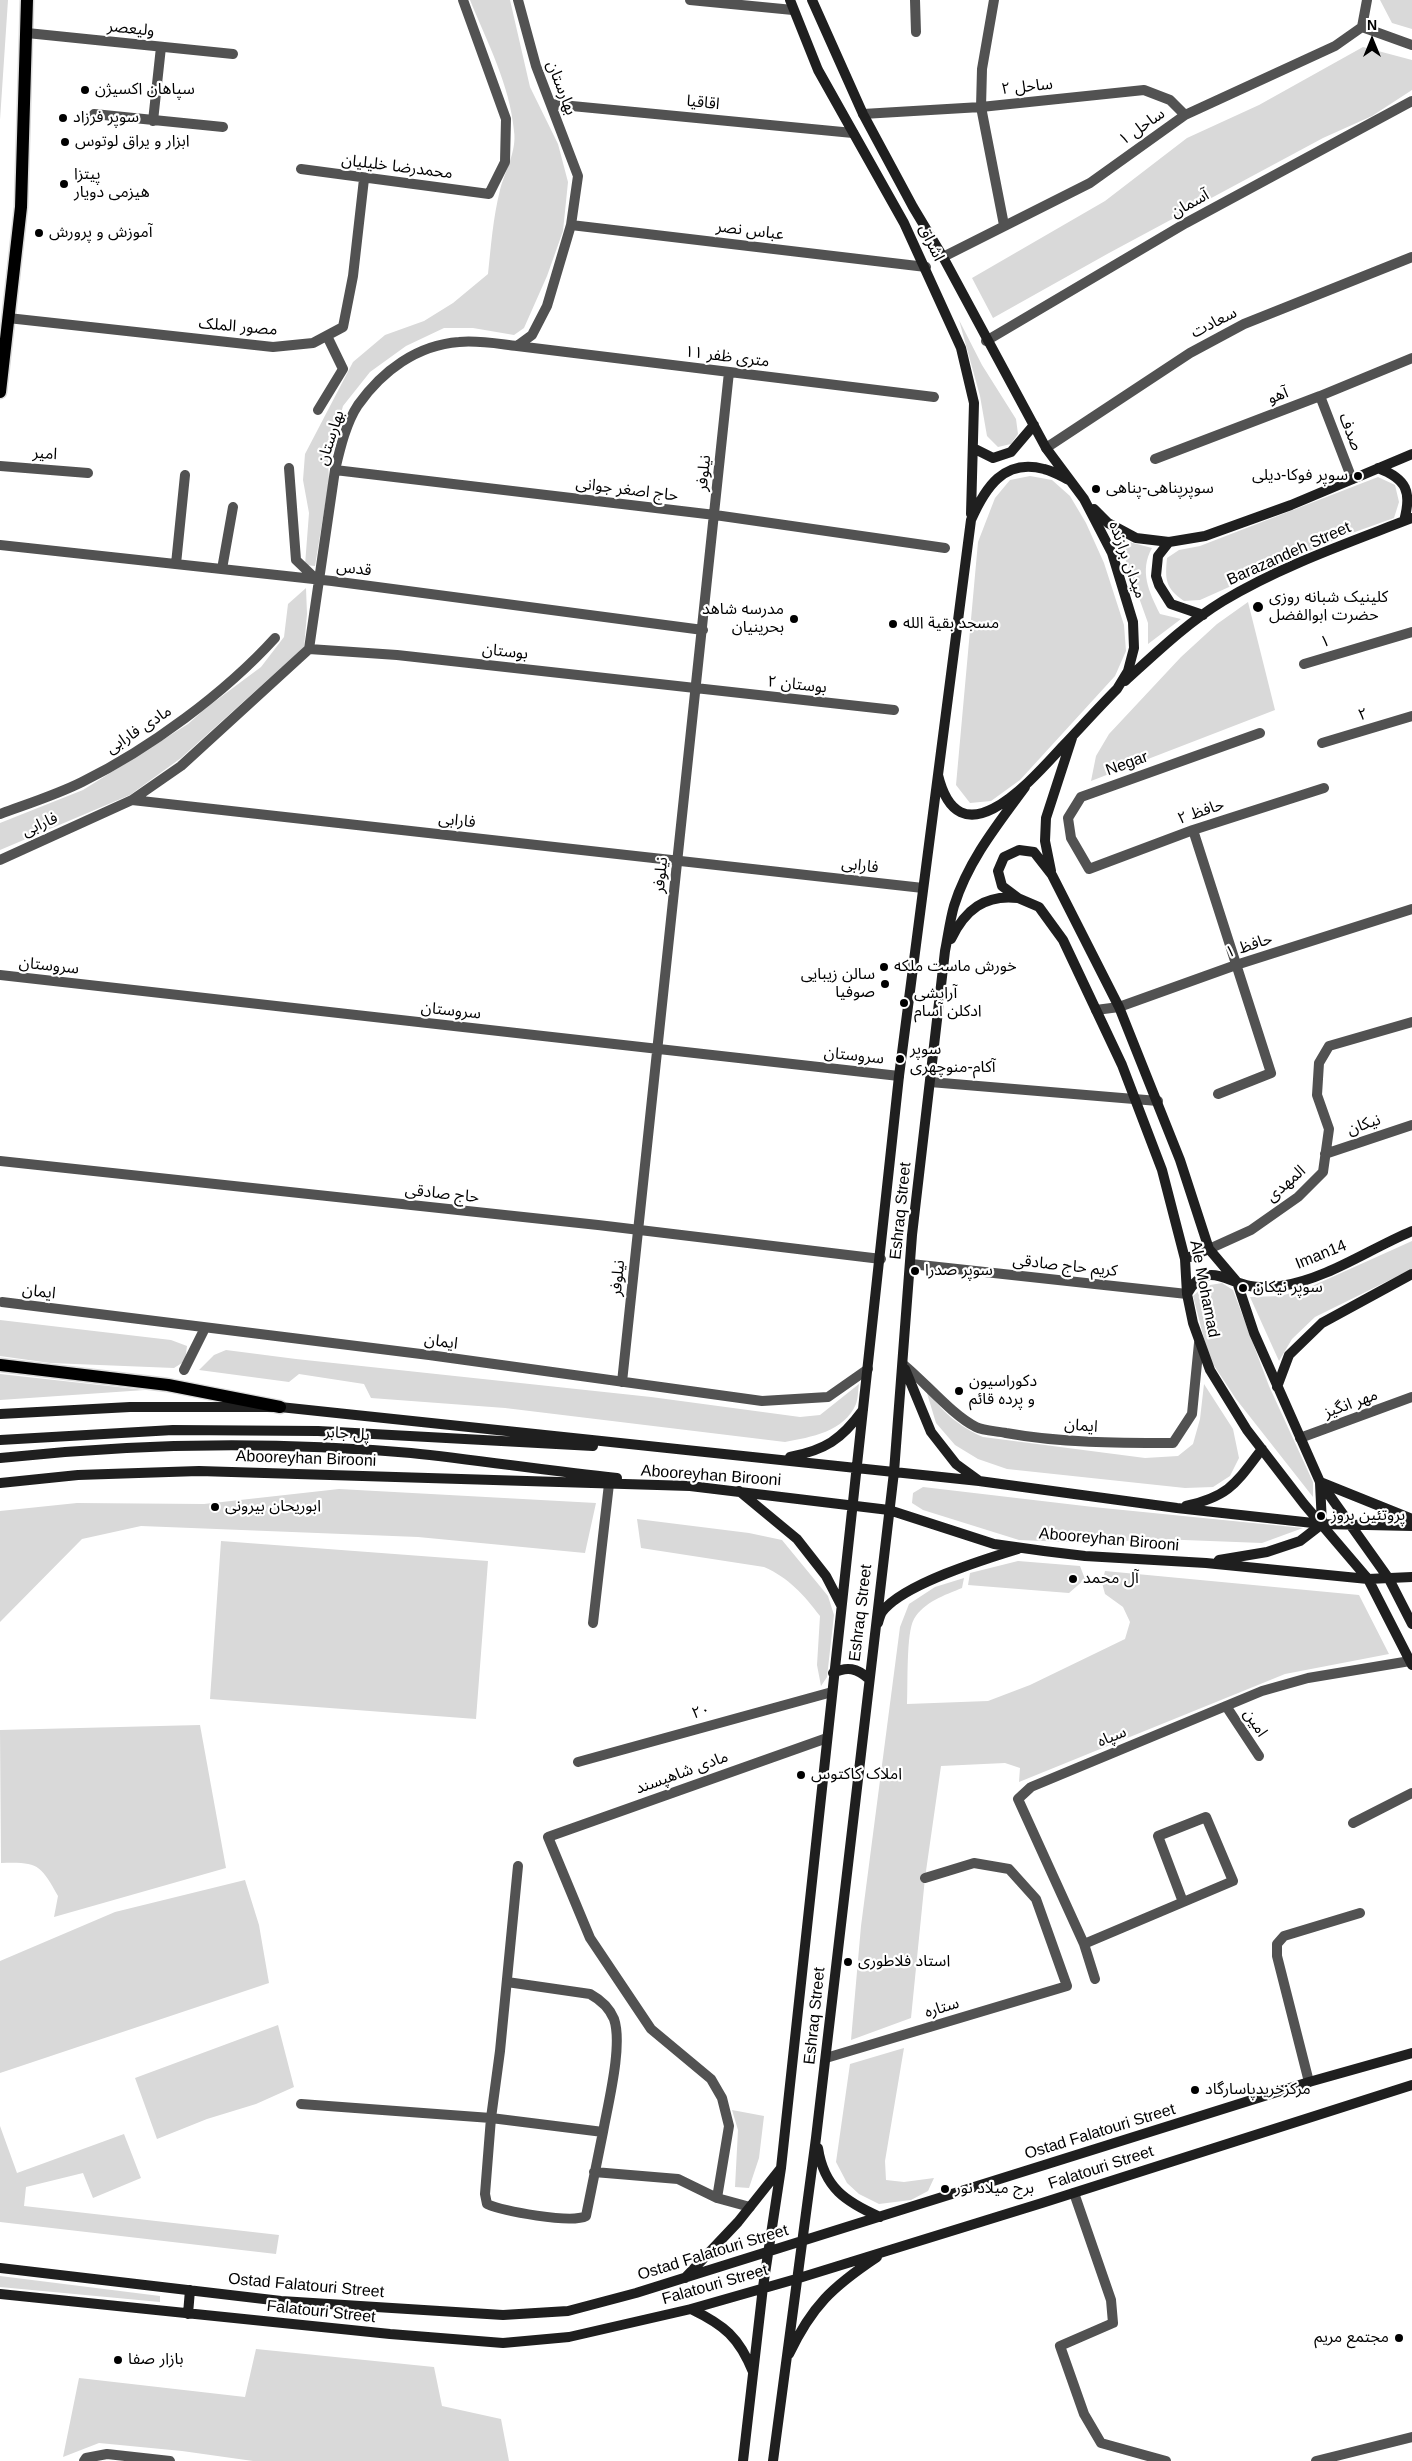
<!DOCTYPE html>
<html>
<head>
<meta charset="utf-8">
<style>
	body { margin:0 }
	#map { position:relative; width:1412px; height:2461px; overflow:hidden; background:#fff; font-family:Arial,sans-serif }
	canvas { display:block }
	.north { position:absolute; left:1347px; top:15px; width:50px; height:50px; -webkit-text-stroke:4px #fff; paint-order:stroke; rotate:0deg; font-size:14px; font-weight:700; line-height:20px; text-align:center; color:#000 }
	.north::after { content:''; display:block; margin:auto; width:18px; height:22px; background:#000; clip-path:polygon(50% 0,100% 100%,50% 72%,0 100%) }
</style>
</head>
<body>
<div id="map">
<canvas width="1412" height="2461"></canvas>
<div class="north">N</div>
</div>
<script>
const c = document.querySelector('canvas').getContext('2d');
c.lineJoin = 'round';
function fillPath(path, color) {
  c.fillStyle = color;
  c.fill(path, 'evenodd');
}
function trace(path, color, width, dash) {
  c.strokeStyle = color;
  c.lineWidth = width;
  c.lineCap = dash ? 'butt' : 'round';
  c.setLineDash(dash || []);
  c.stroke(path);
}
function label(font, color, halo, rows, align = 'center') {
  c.font = font + ' Arial,"Noto Sans Arabic",sans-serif';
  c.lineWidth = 4.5;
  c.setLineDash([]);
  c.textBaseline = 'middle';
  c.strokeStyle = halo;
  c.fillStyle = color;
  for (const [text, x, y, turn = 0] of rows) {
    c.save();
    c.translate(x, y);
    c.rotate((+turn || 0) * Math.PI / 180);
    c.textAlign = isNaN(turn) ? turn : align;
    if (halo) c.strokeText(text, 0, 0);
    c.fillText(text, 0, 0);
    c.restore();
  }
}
const green = new Path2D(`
	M 0,0 L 8,0 L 0,120 Z
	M 470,0 L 510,0 L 530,87 L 558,144 L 568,182 L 563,231 L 547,276 L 524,328 L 514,335 L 473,328 L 444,328 L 406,346 L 370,372 L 343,406 L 328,459 L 329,481 L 315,566 L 305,565 L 309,513 L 303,480 L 305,454 L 353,362 L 385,335 L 424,321 L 453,303 L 488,274 C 491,246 493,218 500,190 C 505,171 517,151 514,131 C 510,85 487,42 470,0 Z
	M 1380,0 L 1412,0 L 1412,29 L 1392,23 Z
	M 1363,47 L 1412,60 L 1412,90 L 1372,116 L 1323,138 L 1109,253 L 993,318 L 972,278 L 1105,201 L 1187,138 L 1259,105 Z
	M 959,320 L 982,365 L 1016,419 L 1018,434 L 1011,444 L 998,447 L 987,436 L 980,396 Z
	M 1030,476 L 1052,480 L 1070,496 L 1086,523 L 1104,563 L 1124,625 L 1126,651 L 1115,676 L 1020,780 L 991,801 L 970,803 L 956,785 L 978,542 L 995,498 L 1010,480 Z
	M 1378,477 L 1395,485 L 1399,502 L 1394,518 L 1341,537 L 1200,600 L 1184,601 C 1165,588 1165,579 1167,558 L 1179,550 L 1200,546 Z
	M 1118,539 L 1152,548 C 1139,571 1149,592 1160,614 L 1181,619 L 1148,644 L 1148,623 Z
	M 306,588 L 307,614 L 304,647 L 181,758 L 130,795 L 0,850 L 0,823 L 83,790 L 188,724 L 206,708 L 261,667 L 284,637 L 288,604 Z
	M 1248,602 L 1275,710 L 1091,781 L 1096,756 L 1109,734 L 1181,657 L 1217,624 Z
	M 1412,1241 L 1412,1269 L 1315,1317 L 1292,1339 L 1279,1361 L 1250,1297 L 1281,1296 L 1310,1287 Z
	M 1222,1283 L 1233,1290 L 1269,1386 L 1313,1482 L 1313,1497 L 1236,1399 L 1209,1358 L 1193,1296 L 1204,1286 Z
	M 0,1320 L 171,1340 L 187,1346 L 185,1361 L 174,1368 L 50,1363 L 0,1356 Z
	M 226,1350 L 296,1359 L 651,1397 L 800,1417 L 820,1415 L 859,1384 C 858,1390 858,1399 856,1404 C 844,1432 811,1437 785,1442 L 505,1408 L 371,1398 L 364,1384 L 299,1374 L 289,1382 L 199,1370 L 214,1355 Z
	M 0,1374 L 145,1390 L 0,1400 Z
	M 1204,1384 L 1233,1429 L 1239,1458 L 1230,1476 L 1213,1487 L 1185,1488 L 1007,1469 L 978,1459 L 955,1445 L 936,1423 L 926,1390 C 943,1412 958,1426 983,1437 L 1145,1458 L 1178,1456 L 1193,1444 L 1200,1419 Z
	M 923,1487 L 1093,1507 L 1303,1528 L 1262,1543 L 1158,1539 L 1091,1543 L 1019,1540 L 923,1510 L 912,1503 L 913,1493 Z
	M 339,1489 L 596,1503 L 585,1553 L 418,1537 L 141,1526 L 82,1539 L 0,1622 L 0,1511 L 77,1503 L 204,1504 Z
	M 637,1519 L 749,1533 L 782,1540 L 828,1596 L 834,1615 L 827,1677 L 821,1686 L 817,1665 L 820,1616 C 803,1594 789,1578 764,1567 L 641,1548 Z
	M 221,1541 L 488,1561 L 476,1719 L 210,1699 Z
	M 1018,1561 L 1080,1566 L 1085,1579 L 1069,1593 L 968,1585 L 970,1573 Z
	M 1105,1571 L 1359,1595 L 1389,1654 L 1285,1674 L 1019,1782 L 1020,1768 L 1005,1763 L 941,1766 L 925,1878 L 911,2018 L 851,2040 L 861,1926 L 900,1627 L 909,1604 L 935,1587 L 964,1578 L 962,1588 C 945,1595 924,1602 914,1619 C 906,1632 908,1686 907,1704 L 988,1701 L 1030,1685 L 1125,1639 L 1130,1622 L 1123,1607 L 1105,1594 L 1102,1583 Z
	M 200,1725 L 226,1868 L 54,1917 L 58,1896 C 40,1864 38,1862 1,1863 L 0,1730 Z
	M 245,1880 L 259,1925 L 269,1983 L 0,2073 L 0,1961 L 115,1912 Z
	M 278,2025 L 294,2087 L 256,2104 L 207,2119 L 157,2139 L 135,2078 Z
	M 904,2048 L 885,2161 L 886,2180 L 904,2182 L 934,2178 L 928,2191 L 911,2200 L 879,2204 L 859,2194 L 847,2183 L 836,2162 L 850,2064 Z
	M 732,2110 L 764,2116 L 759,2158 L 749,2188 L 735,2187 L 738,2130 Z
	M 0,2126 L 17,2173 L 124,2134 L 141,2178 L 93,2198 L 83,2173 L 26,2187 L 24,2206 L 279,2235 L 276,2254 L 0,2222 Z
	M 0,2276 L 160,2296 L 160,2302 L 0,2287 Z
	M 256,2349 L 434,2367 L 442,2406 L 501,2419 L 509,2461 L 253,2461 L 182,2451 L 99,2443 L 63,2457 L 79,2378 L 245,2397 Z`);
const minor = new Path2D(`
	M 690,0 L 793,10
	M 915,0 L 916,32
	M 994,0 L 982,69 L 981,107 L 1004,225
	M 1362,27 L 1412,45
	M 1362,27 L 1367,0
	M 27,33 L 233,54
	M 551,104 L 853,133
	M 94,114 L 223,127
	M 863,114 L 981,107 L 1144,90 L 1170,100 L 1185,115
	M 153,121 L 161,47
	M 301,169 L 489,194 L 505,162 L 506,119 L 463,0
	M 571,225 L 926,267
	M 943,257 L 1090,183 L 1185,115 L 1335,46 L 1362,27
	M 8,318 L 273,347 L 313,343 L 343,327 L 353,276 L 364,179
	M 986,341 L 1186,223 L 1412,101
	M 517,346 L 934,397
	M 1320,396 L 1352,479
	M 318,410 L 343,369 L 327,336
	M 1046,448 L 1190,353 L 1244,324 L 1412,257
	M 1155,459 L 1320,396 L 1412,358
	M 0,466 L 88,473
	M 289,468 L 296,560 L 317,580
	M 335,470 L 715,515 L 945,548
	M 0,545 L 332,581 L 703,630
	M 176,564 L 185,475
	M 222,569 L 233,507
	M 309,649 L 397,655 L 894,710
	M 1304,664 L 1412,632
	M 1260,733 L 1081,797 L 1068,818 L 1071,838 L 1089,869 L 1193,830 L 1324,788
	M 1322,743 L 1412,716
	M 132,800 L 181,766 L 309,649 L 335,470 C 340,449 346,423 358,405 C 382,371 417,345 459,342 C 478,340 499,344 517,346 L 532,335 L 547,306 L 571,225 L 578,176 L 536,66 L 518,0
	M 0,814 C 27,804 56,795 82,782 C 149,749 225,693 275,638
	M 1193,830 L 1271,1073 L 1218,1094
	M 0,860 L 132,800 L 923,888
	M 0,975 L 899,1076
	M 1096,1010 L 1119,1007 L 1236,965 L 1412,909
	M 930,1082 L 1158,1101
	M 1325,1154 L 1412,1125
	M 0,1161 L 598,1225 L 881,1259
	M 1209,1249 L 1251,1230 L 1298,1197 L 1323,1172 L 1329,1129 L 1317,1095 L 1319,1063 L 1329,1046 L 1412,1022
	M 911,1264 L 1187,1294
	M 2,1302 L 429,1355 L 762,1401 L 828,1397 L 868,1369
	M 904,1365 C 926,1383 952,1415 976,1427 C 984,1431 997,1431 1006,1433 C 1061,1443 1117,1443 1173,1443 L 1192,1414 L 1199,1343
	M 184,1370 L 205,1328
	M 622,1382 L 729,372
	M 1300,1438 L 1412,1397
	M 593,1623 L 609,1484
	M 1226,1706 L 1259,1756
	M 578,1762 L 832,1692
	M 1353,1823 L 1412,1793
	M 1084,1944 L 1233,1881 L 1206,1817 L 1158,1836 L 1183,1902
	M 1095,1979 L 1084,1944 L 1018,1799 L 1031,1787 L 1262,1691 L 1308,1678 L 1410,1661
	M 507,1982 L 590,1994 C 601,2000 609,2007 614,2019 C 623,2045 608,2104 603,2132
	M 826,2058 L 1067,1986 L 1036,1899 L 1009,1869 L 974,1863 L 925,1878
	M 1309,2082 L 1277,1956 L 1277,1944 L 1284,1936 L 1360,1913
	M 301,2104 L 491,2118 L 500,2051 L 518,1866
	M 491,2118 L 603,2132 L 586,2216 C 571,2224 503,2211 487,2204 L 485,2194 Z
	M 594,2172 L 678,2179 L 717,2198 L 750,2207
	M 1074,2193 L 1111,2300 L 1113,2323 L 1060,2346 L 1084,2414 L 1101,2443 L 1166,2461
	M 717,2198 L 729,2126 L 722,2098 L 711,2079 L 651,2029 L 590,1938 L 548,1837 L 827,1738
	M 84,2461 L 86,2458 L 107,2454 L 170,2461
	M 1316,2461 L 1412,2437`);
const secondary = new Path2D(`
	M 790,0 L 818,70 L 904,223 L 961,348 L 974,403 L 971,514
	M 812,0 L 863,114 L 913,207 L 943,257 L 1046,448 L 1084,499 L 1112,553 L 1133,622 L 1134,648 L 1128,671 L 1117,689 C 1099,707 1082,726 1064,745 C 1035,776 960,866 938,775
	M 973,448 L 993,458 L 1011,452 L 1034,425
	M 1378,468 C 1407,479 1412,492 1404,521
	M 1094,509 L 1108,523 L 1136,538 L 1169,542 L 1205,536 L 1291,505 L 1412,454
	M 1169,542 L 1158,556 L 1156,576 L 1159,585 L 1171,604 L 1203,615
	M 1125,681 C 1156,653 1187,623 1223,601 C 1281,566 1348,543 1412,518
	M 1051,871 L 1045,841 L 1046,818 L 1072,738
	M 951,939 C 965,910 985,894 1018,898
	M 1185,1259 L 1209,1249
	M 1187,1294 C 1206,1260 1224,1281 1250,1286 C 1259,1288 1272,1287 1281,1286 C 1327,1279 1369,1249 1412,1231
	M 905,1369 L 931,1432 L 956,1464 L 978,1480
	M 1277,1387 L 1289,1355 L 1322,1323 L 1412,1274
	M 0,1414 L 130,1407 L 280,1407 L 979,1481 L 1177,1508 L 1322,1524 L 1412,1526
	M 0,1440 L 173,1430 L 318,1431 L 593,1446
	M 790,1457 C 825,1450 841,1440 863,1410
	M 0,1458 C 136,1443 274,1441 411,1453 C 479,1460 548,1471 617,1478
	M 1320,1482 L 1412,1519
	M 0,1483 L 78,1475 L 199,1471 L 690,1486 L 889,1510 L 994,1544 L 1044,1551 L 1085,1556 L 1206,1563 L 1368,1579 L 1412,1577
	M 1320,1483 L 1322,1524
	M 739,1491 L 797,1539 L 826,1576 L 841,1605
	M 1186,1506 C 1230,1496 1236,1483 1262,1449
	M 1219,1560 L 1267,1552 L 1300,1541 L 1322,1524
	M 878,1623 C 879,1620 880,1615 882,1612 C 903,1584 985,1559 1018,1549
	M 1412,1624 L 1389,1579 L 1320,1482 L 1254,1333 L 1237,1282 L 1209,1249 L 1180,1160 L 1119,1007 L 1052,875 L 1034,852 L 1019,850 L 1004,857 L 998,871 L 1002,886 L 1018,898 L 1039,907 L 1063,940 L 1122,1065 L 1162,1170 L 1185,1259 L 1187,1294 L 1193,1323 L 1210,1370 L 1247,1430 L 1304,1504 L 1368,1579 L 1412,1665
	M 833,1673 C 847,1666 857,1668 869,1679
	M 818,2148 C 824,2188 846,2202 880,2217
	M 0,2268 L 281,2301 L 503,2315 L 568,2311 L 636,2293 L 1309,2082 L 1412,2053
	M 685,2278 L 738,2222 L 781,2168
	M 0,2294 L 390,2334 L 503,2343 L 569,2337 L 691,2309 L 796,2279 L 1042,2203 L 1412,2085
	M 691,2309 C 724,2325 739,2337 753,2372
	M 188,2314 L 190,2290
	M 789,2354 C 812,2306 832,2287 877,2257
	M 743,2461 L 763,2287 L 781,2168 L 899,1076 L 971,520 C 985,488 1004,458 1044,469 C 1053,471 1061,476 1069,480
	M 773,2461 L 816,2138 L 894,1472 L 912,1235 L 945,951 C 948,936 950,920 954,906 C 968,861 997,825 1025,787`);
const primary = new Path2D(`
	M 0,392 L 21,207 L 27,0
	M 0,1365 L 168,1385 L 280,1407`);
const markers = [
	[85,90,5,"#000"],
	[63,118,5,"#000"],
	[65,142,5,"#000"],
	[64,184,5,"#000"],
	[39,233,5,"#000"],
	[1358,476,5,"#000"],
	[1096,489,5,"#000"],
	[1258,607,6,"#000"],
	[794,619,5,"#000"],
	[893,624,5,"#000"],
	[884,967,5,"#000"],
	[885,984,5,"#000"],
	[904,1003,5,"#000"],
	[900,1059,5,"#000"],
	[915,1271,5,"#000"],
	[1243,1288,5,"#000"],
	[959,1391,5,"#000"],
	[215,1507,5,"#000"],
	[1321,1516,5,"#000"],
	[1073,1579,5,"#000"],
	[801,1775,5,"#000"],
	[848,1962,5,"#000"],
	[1195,2090,5,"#000"],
	[945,2189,5,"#000"],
	[1399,2338,5,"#000"],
	[118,2360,5,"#000"]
];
const streetNames = [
	["ولیعصر",131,29,6],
	["ساحل ۲",1027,87,-6],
	["بهارستان",561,88,69],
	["اقاقیا",703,103,6],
	["ساحل ۱",1142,127,-35],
	["محمدرضا خلیلیان",397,167,7],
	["آسمان",1190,204,-29],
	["عباس نصر",750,231,7],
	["اشراق",931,243,64],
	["سعادت",1214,323,-27],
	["مصور الملک",238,327,5],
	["۱۱ متری ظفر",727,357,7],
	["آهو",1278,396,-21],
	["صدف",1350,432,69],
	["بهارستان",331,438,-72],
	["امیر",45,454,4],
	["نیلوفر",704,473,-84],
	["حاج اصغر جوانی",627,490,7],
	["Barazandeh Street",1289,554,-24],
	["میدان برازنده",1127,560,70],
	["قدس",354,569,7],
	["۱",1325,642,-17],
	["بوستان",505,652,6],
	["بوستان ۲",797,685,6],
	["۲",1363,715,-17],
	["مادی فارابی",139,730,-33],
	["Negar",1127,764,-20],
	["حافظ ۲",1201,812,-19],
	["فارابی",457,821,6],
	["فارابی",40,825,-24],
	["فارابی",860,866,7],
	["نیلوفر",661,875,-84],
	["حافظ ۱",1249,946,-18],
	["سروستان",49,966,6],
	["سروستان",451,1011,6],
	["سروستان",854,1056,6],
	["نیکان",1364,1125,-19],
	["المهدی",1286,1184,-41],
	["حاج صادقی",442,1194,6],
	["Eshraq Street",901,1211,-84],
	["Iman14",1321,1255,-22],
	["کریم حاج صادقی",1065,1266,6],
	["نیلوفر",618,1278,-84],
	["Ale Mohamad",1204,1289,79],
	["ایمان",39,1292,7],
	["ایمان",441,1342,8],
	["مهر انگیز",1351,1404,-20],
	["ایمان",1081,1426,5],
	["پل جابر",347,1434,4],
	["Abooreyhan Birooni",306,1459,2],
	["Abooreyhan Birooni",711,1476,4],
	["Abooreyhan Birooni",1109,1540,5],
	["Eshraq Street",861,1613,-83],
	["۲۰",701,1712,-16],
	["امین",1255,1723,57],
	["سپاه",1112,1737,-22],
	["مادی شاهپسند",682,1773,-20],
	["ستاره",942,2008,-17],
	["Eshraq Street",815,2016,-84],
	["Ostad Falatouri Street",1100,2132,-17],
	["Falatouri Street",1101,2168,-18],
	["Ostad Falatouri Street",713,2253,-17],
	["Falatouri Street",715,2285,-16],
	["Ostad Falatouri Street",306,2286,5],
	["Falatouri Street",321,2312,6]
];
const poiNames = [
	["سپاهان اکسیژن",95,90],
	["سوپر فرزاد",73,118],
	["ابزار و یراق لوتوس",75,142],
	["پیتزا",74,175],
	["هیزمی دویار",74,193],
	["آموزش و پرورش",49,233],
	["سوپر فوکا-دیلی",1348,476,"right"],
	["سوپرپناهی-پناهی",1106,489],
	["کلینیک شبانه روزی",1269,598],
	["حضرت ابوالفضل",1269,616],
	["مدرسه شاهد",784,610,"right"],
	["بحرینیان",784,628,"right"],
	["مسجد بقیة الله",903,624],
	["خورش ماست ملکه",894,967],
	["سالن زیبایی",875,975,"right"],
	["صوفیا",875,993,"right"],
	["آرایشی",914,994],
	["ادکلن آسام",914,1012],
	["سوپر",910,1050],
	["آکام-منوچهری",910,1068],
	["سوپر صدرا",925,1271],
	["سوپر نیکان",1253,1288],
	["دکوراسیون",969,1382],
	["و پرده قائم",969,1400],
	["ابوریحان بیرونی",225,1507],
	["پروتئین بروز",1331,1516],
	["آل محمد",1083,1579],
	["املاک کاکتوس",811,1775],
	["استاد فلاطوری",858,1962],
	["مرکزخریدپاسارگاد",1205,2090],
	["برج میلاد نور",955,2189],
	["مجتمع مریم",1389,2338,"right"],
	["بازار صفا",128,2360]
];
fillPath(green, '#d9d9d9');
trace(primary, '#dbdbdb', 15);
trace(minor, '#525252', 10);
trace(secondary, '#1f1f1f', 10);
trace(primary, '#000', 12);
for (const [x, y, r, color] of markers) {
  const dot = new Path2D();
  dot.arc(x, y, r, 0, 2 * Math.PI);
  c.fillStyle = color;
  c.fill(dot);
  trace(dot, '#fff', 2);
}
label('16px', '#000', '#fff', streetNames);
label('16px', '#000', '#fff', poiNames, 'left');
</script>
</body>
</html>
